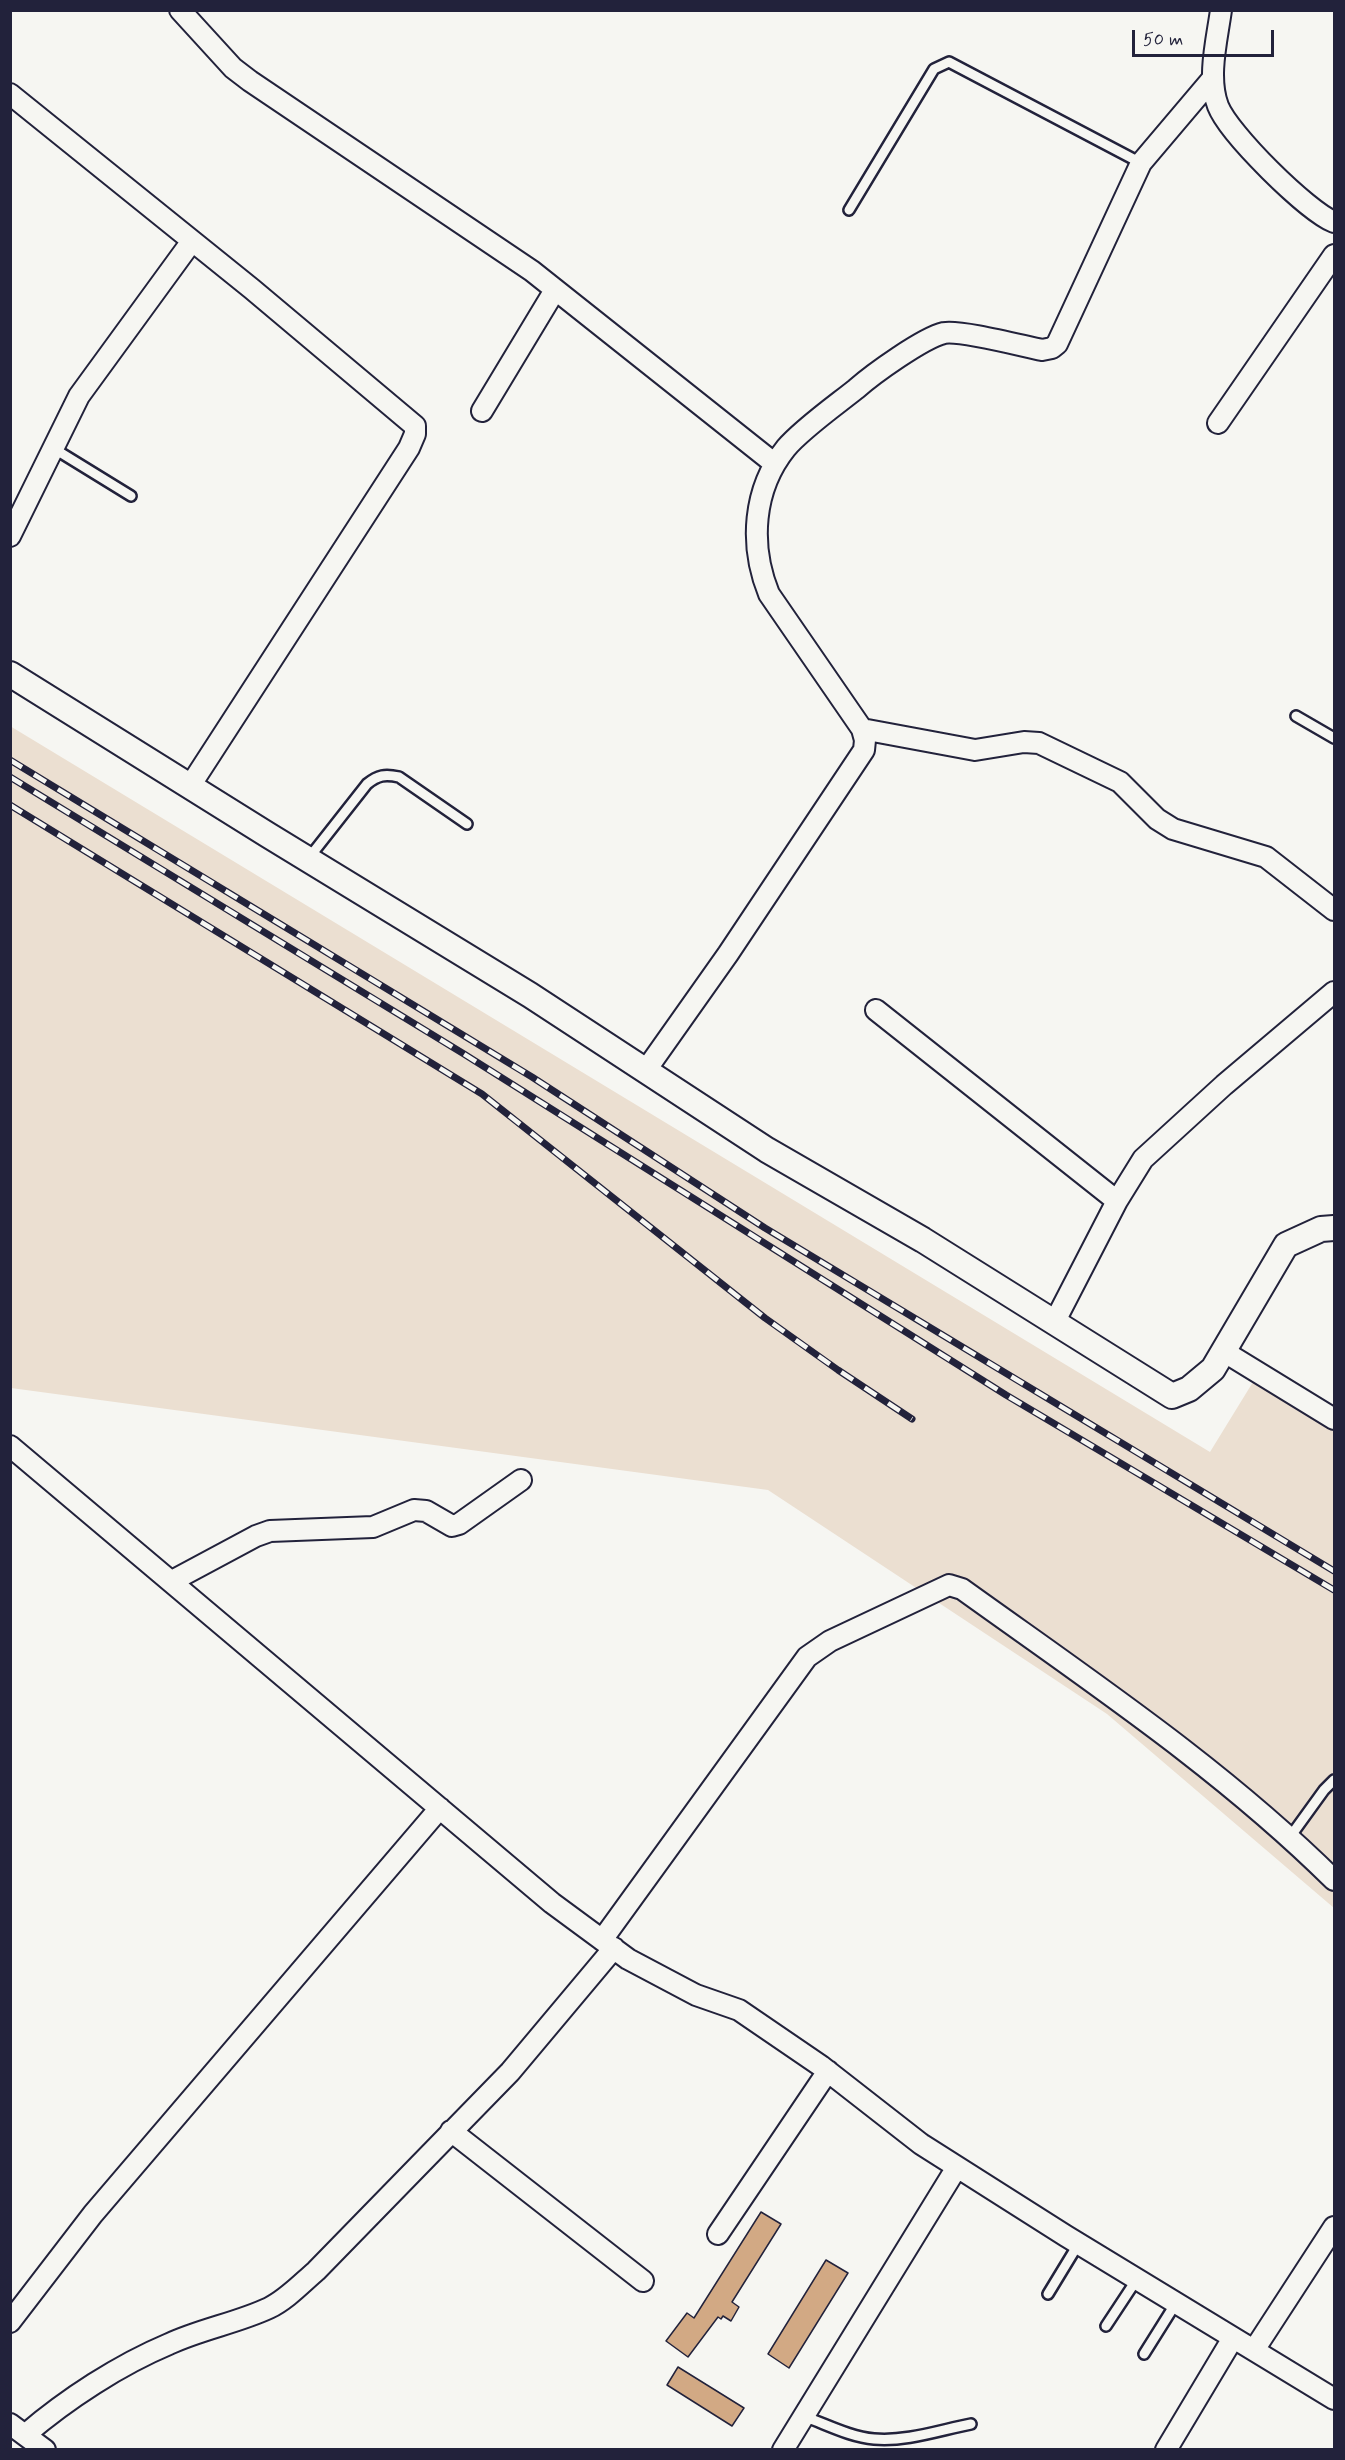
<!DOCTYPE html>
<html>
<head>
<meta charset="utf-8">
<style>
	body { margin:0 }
	#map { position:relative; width:1345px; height:2460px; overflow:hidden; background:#f6f6f2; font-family:Mynerve,sans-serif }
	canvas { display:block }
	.frame { position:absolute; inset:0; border:12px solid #22223b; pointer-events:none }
	.scale { position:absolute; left:1132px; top:30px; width:142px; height:27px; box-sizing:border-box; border:3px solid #22223b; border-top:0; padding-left:8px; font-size:18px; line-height:21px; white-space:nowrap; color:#22223b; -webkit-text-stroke:4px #f6f6f2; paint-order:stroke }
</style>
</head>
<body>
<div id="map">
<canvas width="1345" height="2460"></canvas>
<div class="frame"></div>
<div class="scale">50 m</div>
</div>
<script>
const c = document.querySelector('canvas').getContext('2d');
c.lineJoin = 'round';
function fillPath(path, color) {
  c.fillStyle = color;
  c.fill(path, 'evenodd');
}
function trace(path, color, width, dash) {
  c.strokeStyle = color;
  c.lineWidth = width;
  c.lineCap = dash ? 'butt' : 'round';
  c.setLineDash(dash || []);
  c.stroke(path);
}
const built = new Path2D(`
	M 10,726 L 1210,1452 L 1261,1369 L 1334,1415 L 1334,1908 L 1107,1714 L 768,1490 L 11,1388 Z`);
const building = new Path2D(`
	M 761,2212 L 781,2224 L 732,2302 L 739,2307 L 731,2321 L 723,2316 L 721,2319 L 718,2317 L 688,2357 L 666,2341 L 687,2313 L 694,2318 Z
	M 826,2260 L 848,2273 L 789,2368 L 768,2354 Z
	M 678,2367 L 744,2408 L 732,2426 L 667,2385 Z`);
const service = new Path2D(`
	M 849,210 L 934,69 L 949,62 L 1141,163
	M 53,448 L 131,496
	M 1296,716 L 1334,738
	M 308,859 L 367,784 C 378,775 385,774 399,777 L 467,824
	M 1290,1837 L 1324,1790 L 1334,1780
	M 1048,2294 L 1079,2243
	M 1106,2326 L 1137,2279
	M 1144,2354 L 1176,2303
	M 803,2416 C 826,2424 850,2437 874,2439 C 906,2442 940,2430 971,2424`);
const minor = new Path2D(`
	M 180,10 L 233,68 L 250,81 L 532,271 L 775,464
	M 1221,10 C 1217,40 1207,77 1218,106 C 1229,134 1307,211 1334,222
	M 10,94 L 252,289 L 415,426 L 415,434 L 409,448 L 190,786
	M 482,411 L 555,290
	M 1218,423 L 1334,255
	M 10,536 L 79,396 L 192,241
	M 862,729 L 975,750 L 1024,742 L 1039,743 L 1120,782 L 1157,819 L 1173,829 L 1266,857 L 1334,910
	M 876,1010 L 1117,1201
	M 646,1070 L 728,954 L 864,750 L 865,740 L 862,729 L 769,594 C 749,545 753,489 786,448 C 802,429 836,405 856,389 C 873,374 923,338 944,333 C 961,330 1022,346 1042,350 L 1052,348 L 1057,344 L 1141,163 L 1213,78
	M 1054,1323 L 1117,1201 L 1143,1159 L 1224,1085 L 1334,992
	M 1223,1351 L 1334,1419
	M 10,1446 L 552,1903 L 628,1959 L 696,1995 L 739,2010 L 821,2066 L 921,2144 L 1066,2236 L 1334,2399
	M 172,1581 L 256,1536 L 270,1531 L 373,1527 L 414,1510 L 426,1511 L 452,1526 L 459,1524 L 521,1480
	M 602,1940 L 807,1657 L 830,1641 L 949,1585 L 962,1589 C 1090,1681 1222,1769 1334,1880
	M 451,2131 L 643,2281
	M 718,2234 L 828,2071
	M 10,2322 L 93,2214 L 440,1808
	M 1254,2350 L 1334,2227
	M 10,2424 L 45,2450
	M 26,2434 C 67,2399 119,2365 169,2344 C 201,2329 237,2323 269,2308 C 286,2300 301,2284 316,2271 L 510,2072 L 614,1948
	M 783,2450 L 957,2167
	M 1166,2450 L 1233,2338`);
const tertiary = new Path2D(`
	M 10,674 L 268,835 L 530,995 L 767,1150 L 923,1240 L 1172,1396 L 1189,1389 L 1213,1369 L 1286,1245 L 1321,1229 L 1334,1228`);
const rail = new Path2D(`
	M 10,760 L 532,1077 L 765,1228 L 1334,1571
	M 10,777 L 464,1054 L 1006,1395 L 1334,1590
	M 10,805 L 482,1094 L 765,1318 L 838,1370 L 912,1419`);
fillPath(built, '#ebdfd1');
fillPath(building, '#d2a984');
trace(building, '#22223b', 1.5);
trace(service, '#22223b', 14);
trace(minor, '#22223b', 24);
trace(tertiary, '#22223b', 28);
trace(service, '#f6f6f2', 9);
trace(minor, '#f6f6f2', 20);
trace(tertiary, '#f6f6f2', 24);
trace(rail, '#22223b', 7);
trace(rail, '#f6f6f2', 4.5, [14]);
</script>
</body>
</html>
